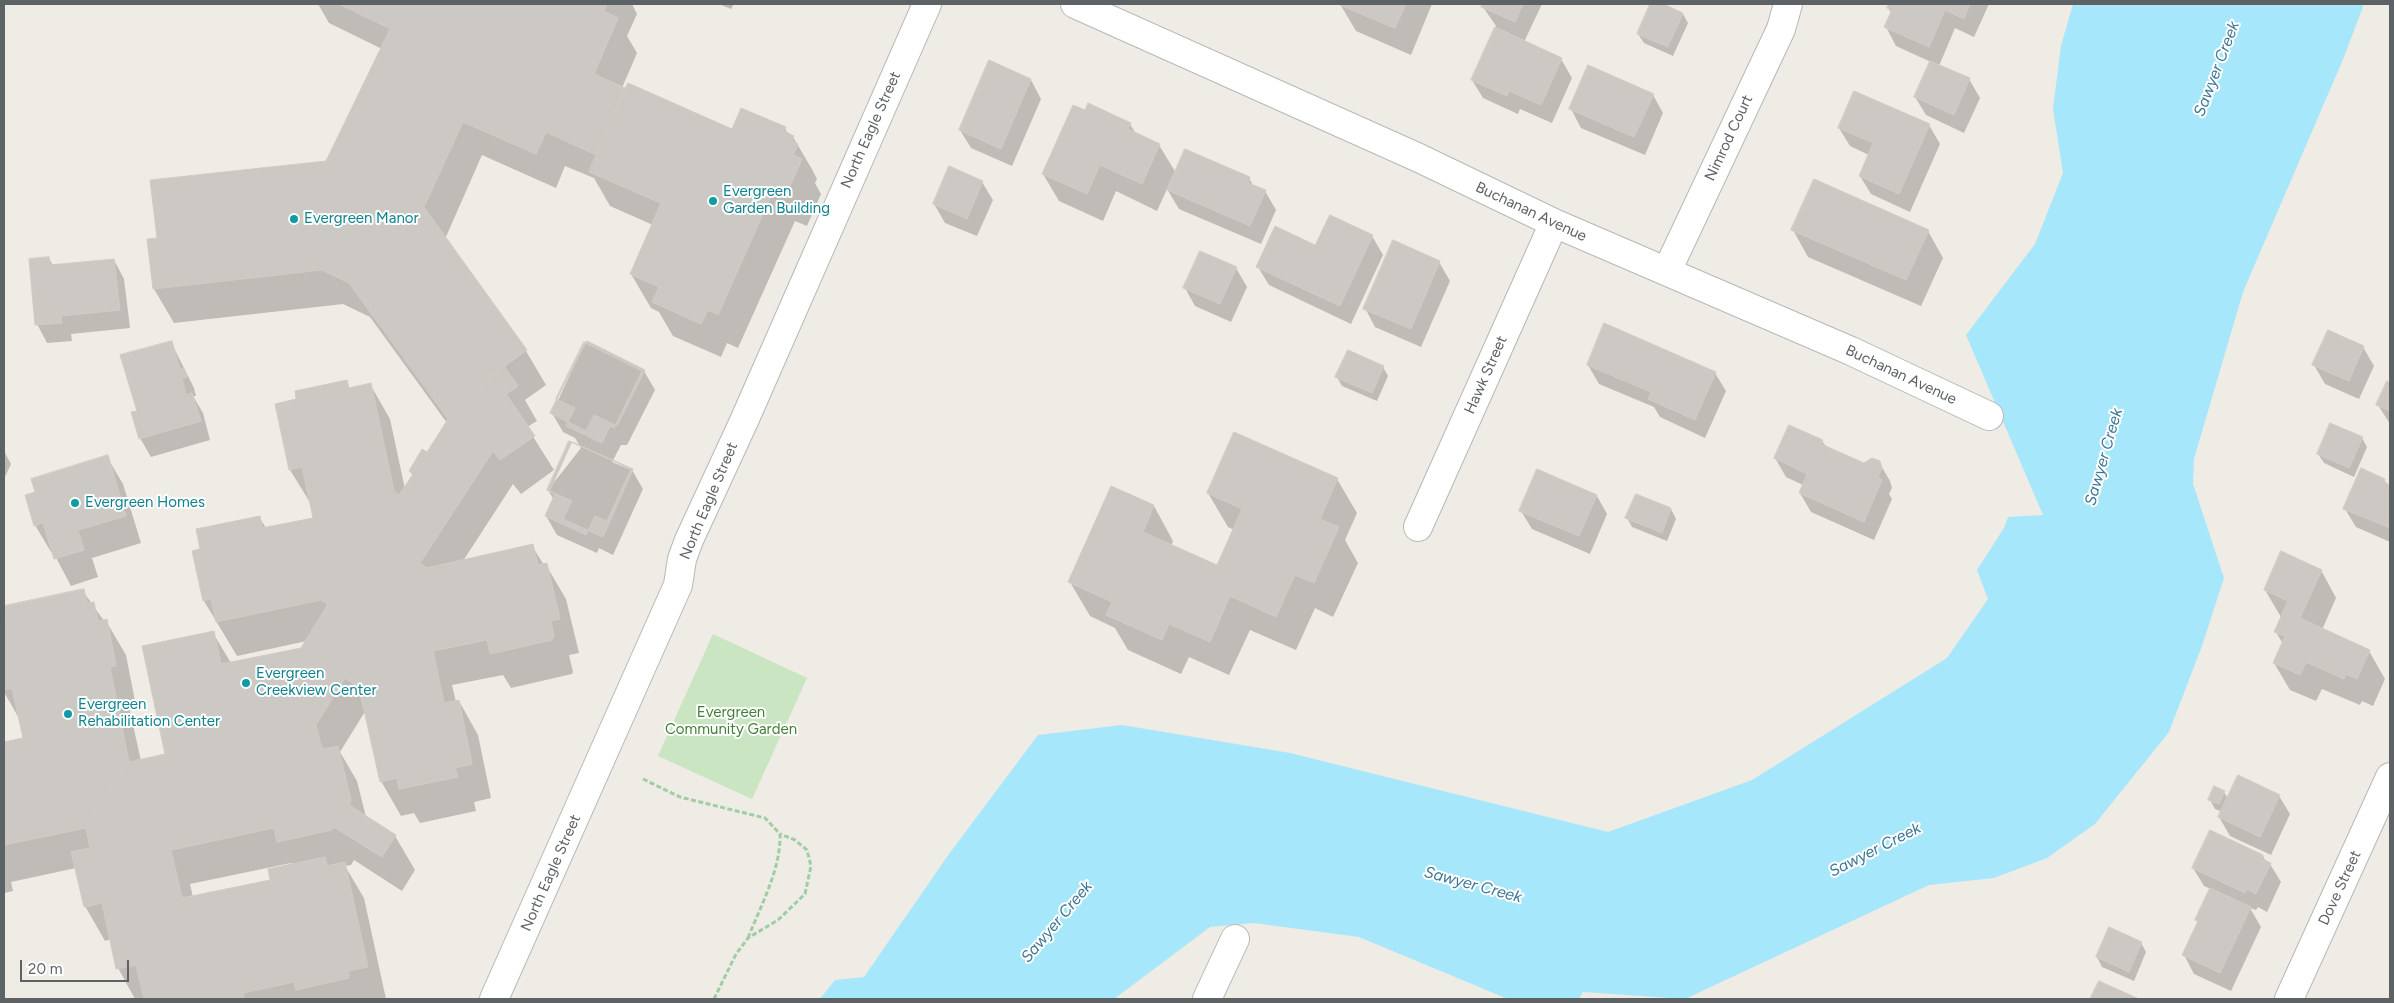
<!DOCTYPE html>
<html>
<head>
<meta charset="utf-8">
<style>
	body { margin:0 }
	#map { position:relative; width:2394px; height:1003px; overflow:hidden; background:#efebe5; font-family:Figtree,sans-serif }
	canvas { display:block }
	.frame { position:absolute; inset:0; border:5px solid #5d6265; pointer-events:none }
	.scale { position:absolute; left:20px; top:960px; width:109px; height:22px; box-sizing:border-box; border:2px solid #5d6265; border-top:0; padding-left:6px; font-size:15px; line-height:18px; white-space:nowrap; color:#5d6265; -webkit-text-stroke:4px #fff; paint-order:stroke }
</style>
</head>
<body>
<div id="map">
<canvas width="2394" height="1003"></canvas>
<div class="frame"></div>
<div class="scale">20 m</div>
</div>
<script>
const c = document.querySelector('canvas').getContext('2d');
c.lineJoin = 'round';
function fillPath(path, color) {
  c.fillStyle = color;
  c.fill(path, 'evenodd');
}
function trace(path, color, width, dash) {
  c.strokeStyle = color;
  c.lineWidth = width;
  c.lineCap = dash ? 'butt' : 'round';
  c.setLineDash(dash || []);
  c.stroke(path);
}
function label(font, color, halo, rows, align = 'center') {
  c.font = font + ' Figtree,sans-serif';
  c.lineWidth = 4;
  c.setLineDash([]);
  c.textBaseline = 'middle';
  c.strokeStyle = halo;
  c.fillStyle = color;
  for (const [text, x, y, turn = 0] of rows) {
    c.save();
    c.translate(x, y);
    c.rotate((+turn || 0) * Math.PI / 180);
    c.textAlign = isNaN(turn) ? turn : align;
    if (halo) c.strokeText(text, 0, 0);
    c.fillText(text, 0, 0);
    c.restore();
  }
}
const green = new Path2D(`
	M 713,634 L 807,678 L 752,799 L 658,756 Z`);
const water = new Path2D(`
	M 2073,4 L 2364,4 L 2344,57 L 2243,292 L 2194,459 L 2193,484 L 2224,578 L 2202,646 L 2169,732 L 2095,824 L 2047,858 L 1994,878 L 1929,885 L 1685,999 L 1583,992 L 1579,999 L 1508,999 L 1359,937 L 1254,923 L 1210,927 L 1114,999 L 820,999 L 835,980 L 864,977 L 949,854 L 1038,735 L 1122,725 L 1290,753 L 1608,832 L 1752,780 L 1947,658 L 1988,599 L 1977,570 L 2004,528 L 2008,517 L 2043,515 L 1966,335 L 2035,244 L 2063,173 L 2053,109 L 2061,46 Z`);
const shadow = new Path2D(`
	M 318,4 L 632,4 L 637,14 L 627,36 L 637,53 L 622,88 L 732,131 L 785,128 L 788,134 L 793,137 L 813,171 L 817,179 L 815,183 L 821,194 L 807,226 L 795,221 L 738,348 L 727,343 L 721,357 L 673,336 L 659,312 L 651,308 L 631,274 L 653,225 L 610,206 L 594,178 L 565,166 L 556,188 L 482,155 L 445,239 L 526,351 L 546,385 L 525,400 L 537,421 L 527,427 L 554,470 L 521,494 L 513,484 L 463,561 L 532,546 L 544,565 L 546,565 L 566,599 L 579,653 L 569,655 L 573,672 L 572,674 L 511,688 L 503,675 L 452,685 L 456,702 L 459,701 L 478,735 L 491,798 L 474,802 L 476,811 L 420,823 L 414,813 L 401,816 L 381,781 L 366,710 L 340,752 L 357,781 L 366,817 L 395,836 L 415,870 L 402,891 L 354,860 L 351,865 L 345,866 L 364,898 L 386,999 L 135,999 L 118,968 L 111,939 L 105,941 L 85,906 L 76,868 L 11,882 L 13,891 L 4,893 L 4,743 L 25,739 L 21,722 L 4,692 L 4,622 L 83,591 L 104,621 L 106,621 L 126,655 L 135,701 L 128,702 L 141,761 L 167,755 L 213,633 L 231,663 L 302,649 L 307,641 L 237,656 L 204,601 L 193,552 L 202,550 L 259,517 L 266,528 L 314,518 L 311,504 L 290,470 L 298,400 L 346,382 L 350,389 L 370,384 L 390,419 L 405,489 L 413,476 L 410,471 L 428,454 L 447,423 L 370,317 L 343,304 L 174,323 L 154,289 L 158,239 L 326,162 L 382,49 L 329,23 ZM 291,863 L 292,865 L 272,881 L 193,897 L 190,884 Z
	M 719,4 L 734,4 L 731,9 Z
	M 1340,4 L 1432,4 L 1411,55 L 1356,31 Z
	M 1484,4 L 1542,4 L 1524,42 L 1561,59 L 1572,78 L 1552,123 L 1520,109 L 1518,114 L 1483,98 L 1472,80 L 1496,26 L 1483,7 Z
	M 1652,4 L 1660,4 L 1683,14 L 1688,23 L 1673,56 L 1644,43 L 1638,34 Z
	M 1890,4 L 1989,4 L 1974,37 L 1955,28 L 1939,66 L 1969,79 L 1980,98 L 1964,133 L 1926,115 L 1915,97 L 1931,62 L 1896,46 L 1886,27 L 1892,14 L 1888,8 Z
	M 1031,80 L 1041,99 L 1012,166 L 971,148 L 960,130 Z
	M 1653,95 L 1663,113 L 1645,155 L 1581,128 L 1571,109 Z
	M 1085,112 L 1130,124 L 1136,134 L 1159,145 L 1176,173 L 1249,178 L 1254,187 L 1265,191 L 1276,210 L 1261,244 L 1179,209 L 1167,189 L 1157,211 L 1116,191 L 1103,221 L 1059,201 L 1043,174 Z
	M 1929,125 L 1940,144 L 1910,212 L 1871,194 L 1860,176 L 1869,155 L 1850,146 L 1839,128 Z
	M 982,182 L 993,200 L 977,236 L 945,223 L 934,204 Z
	M 1793,230 L 1928,231 L 1943,258 L 1921,306 L 1808,257 Z
	M 1372,236 L 1383,255 L 1351,324 L 1269,285 L 1258,267 L 1316,247 Z
	M 49,258 L 53,266 L 114,260 L 124,279 L 130,328 L 71,334 L 72,341 L 47,343 L 37,324 Z
	M 1439,262 L 1450,281 L 1421,347 L 1375,327 L 1365,308 Z
	M 1236,268 L 1247,287 L 1231,322 L 1195,306 L 1185,288 Z
	M 171,342 L 194,388 L 196,396 L 193,396 L 203,413 L 210,440 L 151,457 L 140,438 Z
	M 585,343 L 644,371 L 655,390 L 627,445 L 621,445 L 612,462 L 632,470 L 643,489 L 613,555 L 599,548 L 597,553 L 557,535 L 546,516 L 554,500 L 548,490 L 581,448 L 575,438 L 563,432 L 552,413 Z
	M 2363,347 L 2374,366 L 2359,399 L 2325,384 L 2314,365 Z
	M 1588,365 L 1715,373 L 1726,391 L 1705,438 L 1660,417 L 1654,407 L 1599,384 Z
	M 1383,367 L 1388,376 L 1377,401 L 1342,386 L 1337,377 Z
	M 2387,383 L 2390,384 L 2390,424 L 2378,405 Z
	M 2362,438 L 2367,447 L 2354,477 L 2324,463 L 2318,454 Z
	M 1822,441 L 1827,448 L 1864,465 L 1879,462 L 1890,481 L 1892,488 L 1889,494 L 1892,499 L 1874,540 L 1811,512 L 1800,493 L 1803,485 L 1786,477 L 1775,458 Z
	M 4,451 L 11,464 L 4,479 Z
	M 107,457 L 123,484 L 141,543 L 92,558 L 98,577 L 71,586 L 53,552 L 51,552 L 35,525 L 37,493 Z
	M 1337,479 L 1357,513 L 1345,540 L 1358,563 L 1333,617 L 1315,608 L 1296,650 L 1250,630 L 1229,675 L 1189,657 L 1181,674 L 1128,650 L 1115,628 L 1090,616 L 1070,582 L 1112,488 L 1154,506 L 1173,541 L 1171,546 L 1218,567 L 1234,530 L 1228,527 L 1208,493 Z
	M 2384,480 L 2390,487 L 2390,542 L 2356,527 L 2345,509 Z
	M 1636,495 L 1671,509 L 1676,519 L 1667,541 L 1632,527 L 1627,518 Z
	M 1597,496 L 1607,514 L 1590,554 L 1532,529 L 1521,511 Z
	M 2321,570 L 2336,598 L 2322,630 L 2369,651 L 2385,679 L 2373,706 L 2362,701 L 2360,705 L 2322,689 L 2316,701 L 2290,690 L 2274,663 L 2283,644 L 2276,632 L 2281,617 L 2265,590 Z
	M 2224,792 L 2228,799 L 2279,796 L 2290,814 L 2271,855 L 2230,836 L 2219,817 L 2222,812 L 2215,809 L 2210,800 Z
	M 2263,856 L 2266,862 L 2270,864 L 2281,882 L 2267,912 L 2258,907 L 2256,910 L 2250,908 L 2261,927 L 2231,991 L 2194,974 L 2184,955 L 2198,924 L 2196,920 L 2211,889 L 2204,886 L 2193,868 Z
	M 2141,943 L 2146,952 L 2134,981 L 2102,967 L 2097,957 Z`);
const building = new Path2D(`
	M 339,4 L 607,4 L 604,11 L 618,18 L 594,74 L 625,88 L 596,155 L 546,132 L 536,154 L 463,122 L 424,207 L 527,350 L 479,385 L 485,393 L 448,419 L 349,283 L 322,270 L 153,289 L 147,239 L 157,238 L 150,180 L 326,161 L 390,29 Z
	M 1338,4 L 1406,4 L 1395,28 Z
	M 1483,4 L 1523,4 L 1515,22 L 1481,7 Z
	M 1650,4 L 1663,4 L 1683,13 L 1668,47 L 1637,34 Z
	M 1889,4 L 1970,4 L 1964,19 L 1945,10 L 1929,47 L 1884,27 L 1892,10 L 1887,8 Z
	M 1495,27 L 1562,58 L 1541,105 L 1509,91 L 1507,96 L 1471,80 Z
	M 989,60 L 1031,79 L 1001,149 L 959,130 Z
	M 1930,61 L 1970,78 L 1954,115 L 1914,97 Z
	M 1588,65 L 1654,94 L 1634,137 L 1569,109 Z
	M 628,83 L 732,129 L 741,108 L 786,127 L 784,131 L 794,136 L 792,141 L 798,144 L 793,155 L 802,159 L 787,193 L 775,187 L 718,315 L 708,310 L 701,324 L 652,302 L 659,287 L 630,274 L 661,203 L 589,172 Z
	M 1854,91 L 1930,124 L 1899,194 L 1859,176 L 1873,143 L 1838,128 Z
	M 1088,103 L 1131,123 L 1128,129 L 1160,144 L 1142,184 L 1100,165 L 1087,194 L 1042,174 L 1073,105 L 1085,110 Z
	M 1185,149 L 1250,177 L 1248,183 L 1266,190 L 1250,226 L 1167,190 Z
	M 949,166 L 983,181 L 967,219 L 933,204 Z
	M 1814,179 L 1929,230 L 1906,280 L 1791,230 Z
	M 1330,215 L 1373,235 L 1340,306 L 1256,267 L 1275,226 L 1315,245 Z
	M 1393,240 L 1440,261 L 1411,329 L 1363,309 Z
	M 1200,251 L 1237,267 L 1220,304 L 1183,288 Z
	M 49,257 L 50,265 L 114,259 L 120,310 L 61,316 L 62,323 L 35,325 L 29,259 Z
	M 1604,323 L 1716,372 L 1695,420 L 1648,399 L 1651,392 L 1587,365 Z
	M 2328,330 L 2364,346 L 2349,381 L 2312,365 Z
	M 172,341 L 180,369 L 184,368 L 187,377 L 182,378 L 186,395 L 192,393 L 201,421 L 139,439 L 131,412 L 137,411 L 120,355 Z
	M 587,341 L 645,370 L 617,426 L 594,415 L 586,431 L 550,413 Z
	M 584,342 L 642,371 L 614,428 L 610,426 L 602,443 L 566,426 L 575,408 L 556,399 Z
	M 1348,350 L 1384,366 L 1372,393 L 1335,377 Z
	M 504,366 L 518,386 L 506,394 L 535,436 L 500,460 L 493,451 L 420,563 L 427,568 L 533,544 L 538,565 L 547,563 L 560,619 L 551,621 L 554,637 L 552,640 L 490,654 L 487,640 L 433,651 L 444,703 L 459,700 L 472,764 L 455,768 L 458,777 L 399,789 L 397,778 L 380,782 L 359,688 L 345,678 L 316,725 L 322,749 L 338,746 L 351,800 L 349,805 L 396,835 L 382,857 L 334,827 L 332,830 L 277,842 L 274,828 L 171,850 L 182,898 L 270,880 L 268,869 L 325,857 L 327,866 L 345,862 L 368,967 L 348,971 L 349,978 L 296,990 L 294,982 L 243,993 L 244,999 L 144,999 L 136,965 L 116,969 L 102,903 L 84,907 L 71,852 L 90,848 L 86,828 L 129,762 L 165,754 L 142,646 L 214,631 L 221,664 L 301,648 L 328,604 L 321,600 L 216,622 L 211,599 L 203,601 L 192,551 L 200,549 L 196,529 L 260,516 L 262,528 L 313,518 L 302,467 L 289,470 L 275,404 L 296,399 L 295,391 L 347,380 L 349,388 L 371,383 L 394,491 L 399,495 L 413,474 L 409,471 L 422,449 L 427,452 L 448,419 L 485,393 L 479,385 Z
	M 2387,381 L 2390,383 L 2390,411 L 2376,405 Z
	M 2330,423 L 2363,437 L 2349,468 L 2317,454 Z
	M 1789,425 L 1823,440 L 1821,444 L 1864,463 L 1872,458 L 1880,461 L 1882,468 L 1878,477 L 1882,480 L 1864,522 L 1799,493 L 1807,474 L 1774,458 Z
	M 1234,432 L 1338,478 L 1320,519 L 1339,527 L 1314,583 L 1295,575 L 1276,617 L 1230,596 L 1210,642 L 1169,624 L 1162,640 L 1106,615 L 1112,602 L 1068,582 L 1111,486 L 1154,505 L 1143,532 L 1217,565 L 1242,509 L 1207,493 Z
	M 569,441 L 631,469 L 607,521 L 595,516 L 586,535 L 545,516 L 555,494 L 547,490 Z
	M 572,442 L 633,469 L 603,537 L 563,519 L 572,501 L 550,491 Z
	M 108,455 L 126,516 L 78,530 L 84,550 L 54,559 L 43,523 L 34,526 L 25,495 L 35,492 L 31,479 Z
	M 2361,468 L 2385,479 L 2384,482 L 2390,485 L 2390,528 L 2343,509 Z
	M 1537,469 L 1597,495 L 1579,536 L 1519,511 Z
	M 1636,494 L 1671,508 L 1662,533 L 1625,518 Z
	M 2281,551 L 2322,570 L 2300,618 L 2370,650 L 2357,679 L 2346,674 L 2344,679 L 2306,662 L 2300,675 L 2273,663 L 2285,636 L 2274,632 L 2288,601 L 2264,590 Z
	M 84,589 L 87,603 L 94,602 L 98,621 L 107,619 L 116,666 L 110,667 L 129,762 L 86,828 L 4,845 L 4,742 L 23,738 L 12,688 L 4,690 L 4,621 L 6,620 L 4,606 Z
	M 2238,775 L 2280,795 L 2260,837 L 2218,817 Z
	M 2214,786 L 2225,791 L 2219,804 L 2208,800 Z
	M 2210,830 L 2263,855 L 2262,859 L 2271,863 L 2256,894 L 2247,889 L 2245,893 L 2192,868 Z
	M 2210,888 L 2251,907 L 2220,973 L 2182,955 L 2198,921 L 2195,920 Z
	M 2109,927 L 2142,942 L 2129,972 L 2096,957 Z
	M 2099,981 L 2139,999 L 2090,999 Z`);
const path = new Path2D(`
	M 643,779 L 680,797 L 765,818 L 780,834 C 781,869 761,905 748,938
	M 714,999 L 736,954 L 748,938 L 778,920 L 805,894 L 811,866 L 807,850 L 795,840 L 780,834`);
const minor = new Path2D(`
	M 1075,4 L 1419,158 L 1554,223 L 1851,351 L 1989,416
	M 1667,271 L 1781,29 L 1788,4
	M 1418,527 L 1554,223
	M 494,999 L 678,585 L 682,559 L 689,540 L 744,421 L 927,4
	M 1207,999 L 1235,939
	M 2289,999 L 2390,777`);
const markers = [
	[713,201,5,"#0f9aa8"],
	[294,219,5,"#0f9aa8"],
	[75,503,5,"#0f9aa8"],
	[246,683,5,"#0f9aa8"],
	[68,714,5,"#0f9aa8"]
];
const streetNames = [
	["North Eagle Street",871,130,-66],
	["Nimrod Court",1729,138,-65],
	["Buchanan Avenue",1531,212,25],
	["Hawk Street",1486,375,-66],
	["Buchanan Avenue",1901,375,25],
	["North Eagle Street",709,501,-67],
	["North Eagle Street",551,873,-66],
	["Dove Street",2340,888,-65]
];
const cultureNames = [
	["Evergreen",723,192],
	["Garden Building",723,209],
	["Evergreen Manor",304,219],
	["Evergreen Homes",85,503],
	["Evergreen",256,674],
	["Creekview Center",256,691],
	["Evergreen",78,705],
	["Rehabilitation Center",78,722]
];
const parkNames = [
	["Evergreen",731,713],
	["Community Garden",731,730]
];
const waterNames = [
	["Sawyer Creek",2217,69,-69],
	["Sawyer Creek",2104,457,-74],
	["Sawyer Creek",1875,850,-27],
	["Sawyer Creek",1473,885,15],
	["Sawyer Creek",1057,922,-50]
];
fillPath(green, '#c9e5c2');
fillPath(water, '#a7e7fc');
fillPath(shadow, '#0003');
fillPath(building, '#ccc8c4');
trace(building, '#d3cbc3', 1);
trace(minor, '#b5b8bb', 30);
trace(path, '#a0cea4', 3, [5, 2.5]);
trace(minor, '#fff', 28);
for (const [x, y, r, color] of markers) {
  const dot = new Path2D();
  dot.arc(x, y, r, 0, 2 * Math.PI);
  c.fillStyle = color;
  c.fill(dot);
  trace(dot, '#fff', 2);
}
label('15px', '#5d6265', '#fff', streetNames);
label('15px', '#0d838f', '#fff', cultureNames, 'left');
label('15px', '#418137', '#fff', parkNames);
label('italic 16px', '#3c7794', '#fff', waterNames);
</script>
</body>
</html>
